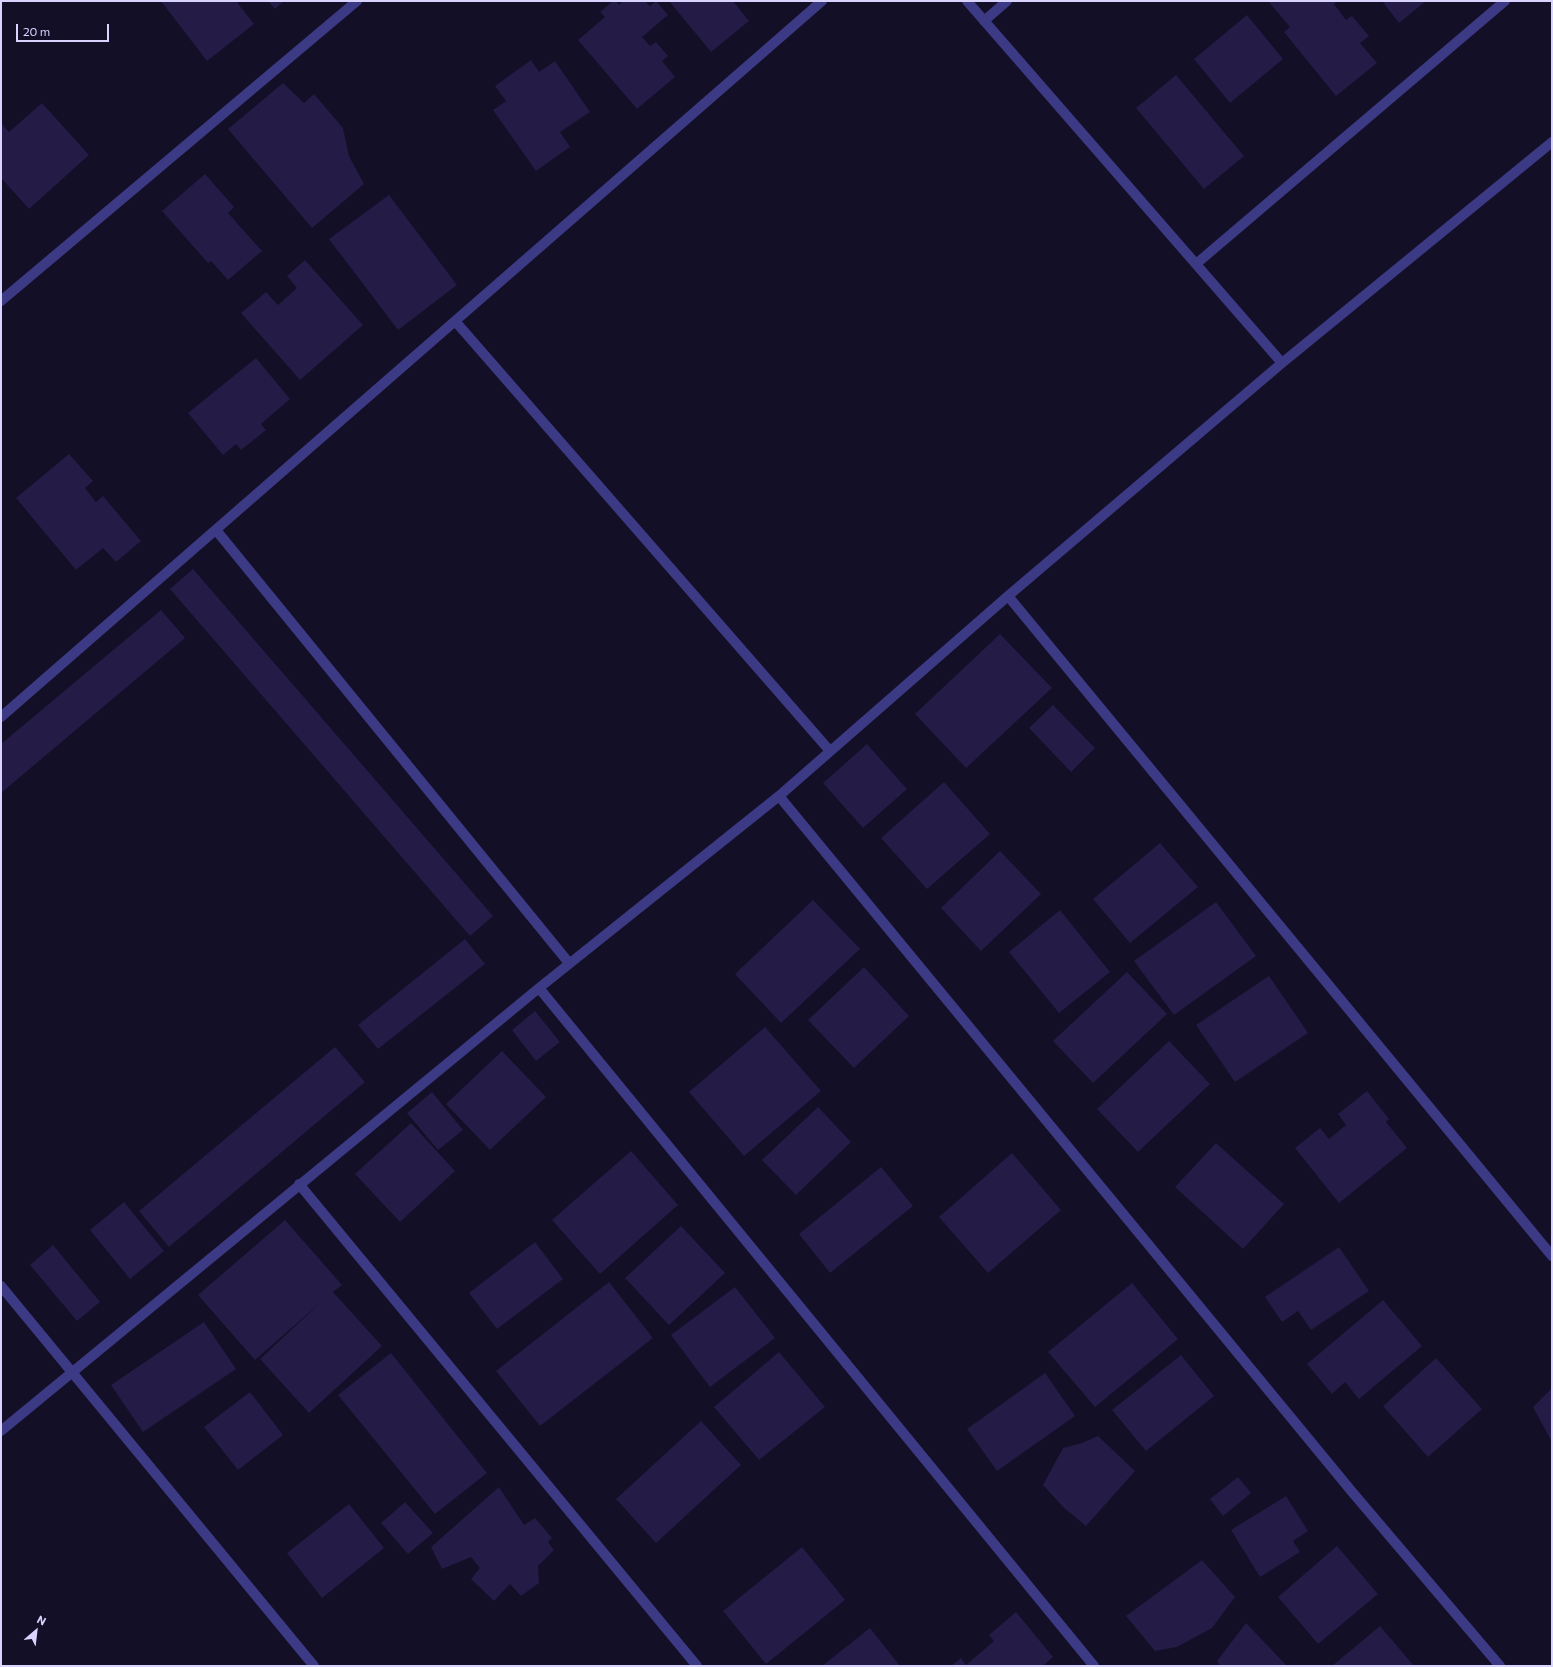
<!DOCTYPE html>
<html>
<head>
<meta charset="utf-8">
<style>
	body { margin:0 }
	#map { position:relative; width:1553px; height:1667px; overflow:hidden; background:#130f26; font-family:Commissioner,sans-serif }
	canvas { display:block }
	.frame { position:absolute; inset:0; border:2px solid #d9d4ff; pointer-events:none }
	.north { position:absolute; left:16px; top:1611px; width:40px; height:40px; -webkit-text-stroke:3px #130f26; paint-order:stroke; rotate:28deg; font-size:11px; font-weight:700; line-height:16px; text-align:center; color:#d9d4ff }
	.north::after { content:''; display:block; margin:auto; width:14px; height:18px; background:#d9d4ff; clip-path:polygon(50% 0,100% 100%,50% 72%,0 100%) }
	.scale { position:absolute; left:16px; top:24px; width:93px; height:18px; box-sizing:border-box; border:2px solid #d9d4ff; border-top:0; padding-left:5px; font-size:12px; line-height:14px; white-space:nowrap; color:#d9d4ff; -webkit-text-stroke:3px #130f26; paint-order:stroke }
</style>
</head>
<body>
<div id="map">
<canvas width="1553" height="1667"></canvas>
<div class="frame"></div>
<div class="north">N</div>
<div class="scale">20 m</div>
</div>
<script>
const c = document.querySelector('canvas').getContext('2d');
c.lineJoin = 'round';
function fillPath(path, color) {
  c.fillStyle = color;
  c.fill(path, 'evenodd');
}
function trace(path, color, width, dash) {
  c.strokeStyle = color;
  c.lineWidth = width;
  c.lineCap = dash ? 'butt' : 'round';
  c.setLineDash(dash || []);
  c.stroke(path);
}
const building = new Path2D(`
	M 161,1 L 236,1 L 254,24 L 207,61 Z
	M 268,1 L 284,1 L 275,9 Z
	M 613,1 L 616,1 L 619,5 L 623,1 L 645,1 L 650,6 L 656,1 L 668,15 L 642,37 L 650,46 L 656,42 L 668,56 L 662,61 L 675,77 L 637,109 L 578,40 L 605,17 L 600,12 Z
	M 669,1 L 733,1 L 749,21 L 711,52 Z
	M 1268,1 L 1338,1 L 1334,4 L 1346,20 L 1352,16 L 1369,36 L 1360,43 L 1377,63 L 1336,96 L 1284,32 L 1290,27 Z
	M 1382,1 L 1426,1 L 1399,23 Z
	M 1247,15 L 1283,59 L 1230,103 L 1194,59 Z
	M 531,60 L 539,72 L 555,61 L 590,112 L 560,132 L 570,147 L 536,171 L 493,110 L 506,101 L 495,86 Z
	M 1176,75 L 1244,156 L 1204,189 L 1136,108 Z
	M 283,83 L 304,103 L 314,94 L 343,128 L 349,156 L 364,184 L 312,228 L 228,129 Z
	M 42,103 L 89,155 L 29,209 L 1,178 L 1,123 L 9,132 Z
	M 205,174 L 234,207 L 228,213 L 262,251 L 228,280 L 211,261 L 208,263 L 162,211 Z
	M 389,195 L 457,285 L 398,330 L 329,239 Z
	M 305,260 L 363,325 L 300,380 L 241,313 L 266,292 L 278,305 L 297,288 L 287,276 Z
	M 256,358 L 290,399 L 261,424 L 266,430 L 241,450 L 236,444 L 223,455 L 188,413 Z
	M 69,454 L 93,481 L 85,488 L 96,502 L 103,496 L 141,541 L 116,562 L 103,548 L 76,570 L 16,498 Z
	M 193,569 L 493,916 L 470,936 L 170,589 Z
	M 161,610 L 185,638 L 1,793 L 1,744 Z
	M 1000,634 L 1052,688 L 966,768 L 915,714 Z
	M 1053,705 L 1095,748 L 1071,772 L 1029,728 Z
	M 867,744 L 907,789 L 863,828 L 823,783 Z
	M 944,782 L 990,834 L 927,889 L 881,838 Z
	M 1160,843 L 1198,887 L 1130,943 L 1093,899 Z
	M 1000,851 L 1041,894 L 981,951 L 941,908 Z
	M 813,900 L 860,949 L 781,1023 L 735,974 Z
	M 1216,902 L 1256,956 L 1174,1015 L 1134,961 Z
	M 1060,910 L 1110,972 L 1059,1013 L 1009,952 Z
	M 465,939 L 485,964 L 378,1049 L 358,1025 Z
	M 864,967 L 909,1016 L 854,1068 L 808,1020 Z
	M 1127,972 L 1167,1014 L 1093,1083 L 1053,1041 Z
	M 1269,976 L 1308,1033 L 1235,1082 L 1196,1025 Z
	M 535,1011 L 560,1042 L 536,1061 L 512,1030 Z
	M 765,1027 L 821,1091 L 744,1156 L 689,1092 Z
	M 1169,1041 L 1210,1084 L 1138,1152 L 1097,1109 Z
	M 335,1047 L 365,1082 L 169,1247 L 139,1211 Z
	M 502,1051 L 546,1097 L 490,1150 L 446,1104 Z
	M 1367,1091 L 1389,1119 L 1386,1122 L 1407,1148 L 1339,1203 L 1295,1148 L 1320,1128 L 1329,1139 L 1346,1125 L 1338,1114 Z
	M 432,1092 L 463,1130 L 438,1150 L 407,1113 Z
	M 818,1107 L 851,1142 L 796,1195 L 762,1160 Z
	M 411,1123 L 455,1171 L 400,1222 L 355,1174 Z
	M 1216,1143 L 1284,1204 L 1243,1249 L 1175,1187 Z
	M 631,1151 L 678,1205 L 600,1274 L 552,1220 Z
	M 1012,1153 L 1061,1210 L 988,1273 L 939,1217 Z
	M 881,1167 L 913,1206 L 830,1273 L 799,1234 Z
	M 124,1202 L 164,1251 L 130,1279 L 90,1230 Z
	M 285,1220 L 342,1285 L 333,1292 L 382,1346 L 309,1413 L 260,1359 L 320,1303 L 255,1360 L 198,1295 Z
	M 681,1226 L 725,1273 L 669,1325 L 625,1278 Z
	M 535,1242 L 563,1279 L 497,1329 L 469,1293 Z
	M 53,1245 L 100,1302 L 77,1321 L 30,1265 Z
	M 1339,1247 L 1369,1291 L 1311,1330 L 1298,1311 L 1282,1322 L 1265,1297 Z
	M 609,1282 L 653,1338 L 540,1426 L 496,1371 Z
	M 1132,1283 L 1178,1339 L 1095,1407 L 1048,1352 Z
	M 735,1287 L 775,1338 L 710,1387 L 671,1335 Z
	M 1383,1300 L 1422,1346 L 1359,1399 L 1345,1382 L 1332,1394 L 1307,1364 Z
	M 204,1322 L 236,1369 L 143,1432 L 111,1385 Z
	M 779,1352 L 825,1407 L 759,1460 L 714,1407 Z
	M 391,1353 L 487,1473 L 435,1514 L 338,1395 Z
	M 1181,1355 L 1214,1396 L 1146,1451 L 1112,1410 Z
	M 1436,1358 L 1482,1409 L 1428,1457 L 1383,1406 Z
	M 1045,1373 L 1075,1416 L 997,1471 L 967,1429 Z
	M 1552,1388 L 1552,1442 L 1533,1407 Z
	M 250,1392 L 283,1435 L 238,1470 L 204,1427 Z
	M 701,1421 L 741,1465 L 656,1543 L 616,1499 Z
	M 1098,1436 L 1135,1471 L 1086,1526 L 1063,1507 L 1043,1485 L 1063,1448 L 1082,1443 Z
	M 1238,1477 L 1251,1493 L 1223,1516 L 1210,1499 Z
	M 499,1487 L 524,1525 L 535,1518 L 552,1538 L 548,1542 L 554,1550 L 538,1566 L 539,1583 L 521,1596 L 510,1584 L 494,1601 L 471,1579 L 480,1568 L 471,1557 L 442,1569 L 431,1547 Z
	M 1286,1496 L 1308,1531 L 1293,1541 L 1300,1552 L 1260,1577 L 1231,1530 Z
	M 405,1502 L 433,1533 L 408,1554 L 381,1523 Z
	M 349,1504 L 384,1548 L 322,1598 L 287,1553 Z
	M 1337,1546 L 1378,1594 L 1318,1644 L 1278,1597 Z
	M 802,1547 L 845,1600 L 766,1664 L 723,1611 Z
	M 1202,1560 L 1235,1597 L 1212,1628 L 1177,1647 L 1155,1651 L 1126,1616 Z
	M 1016,1612 L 1053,1657 L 1043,1666 L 951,1666 L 961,1658 L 966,1665 L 994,1641 L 989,1635 Z
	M 1246,1623 L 1287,1666 L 1220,1666 L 1217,1661 Z
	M 1380,1626 L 1414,1666 L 1332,1666 Z
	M 870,1628 L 900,1666 L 822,1666 Z`);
const street = new Path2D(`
	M 967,1 L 1282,363
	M 984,21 L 1007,1
	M 1196,264 L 1505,1
	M 1,301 L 357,1
	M 455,321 L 830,751
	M 216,530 L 569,963
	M 1008,596 L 1552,1256
	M 1,717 L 822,1
	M 779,796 L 1353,1493 L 1500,1666
	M 539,988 L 1094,1666
	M 299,1184 L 697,1666
	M 1,1286 L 314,1666
	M 1,1431 L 539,988 L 779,796 L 1008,596 L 1282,363 L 1552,142`);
fillPath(building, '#241b47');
trace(street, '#3d3a85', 10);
</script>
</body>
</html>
